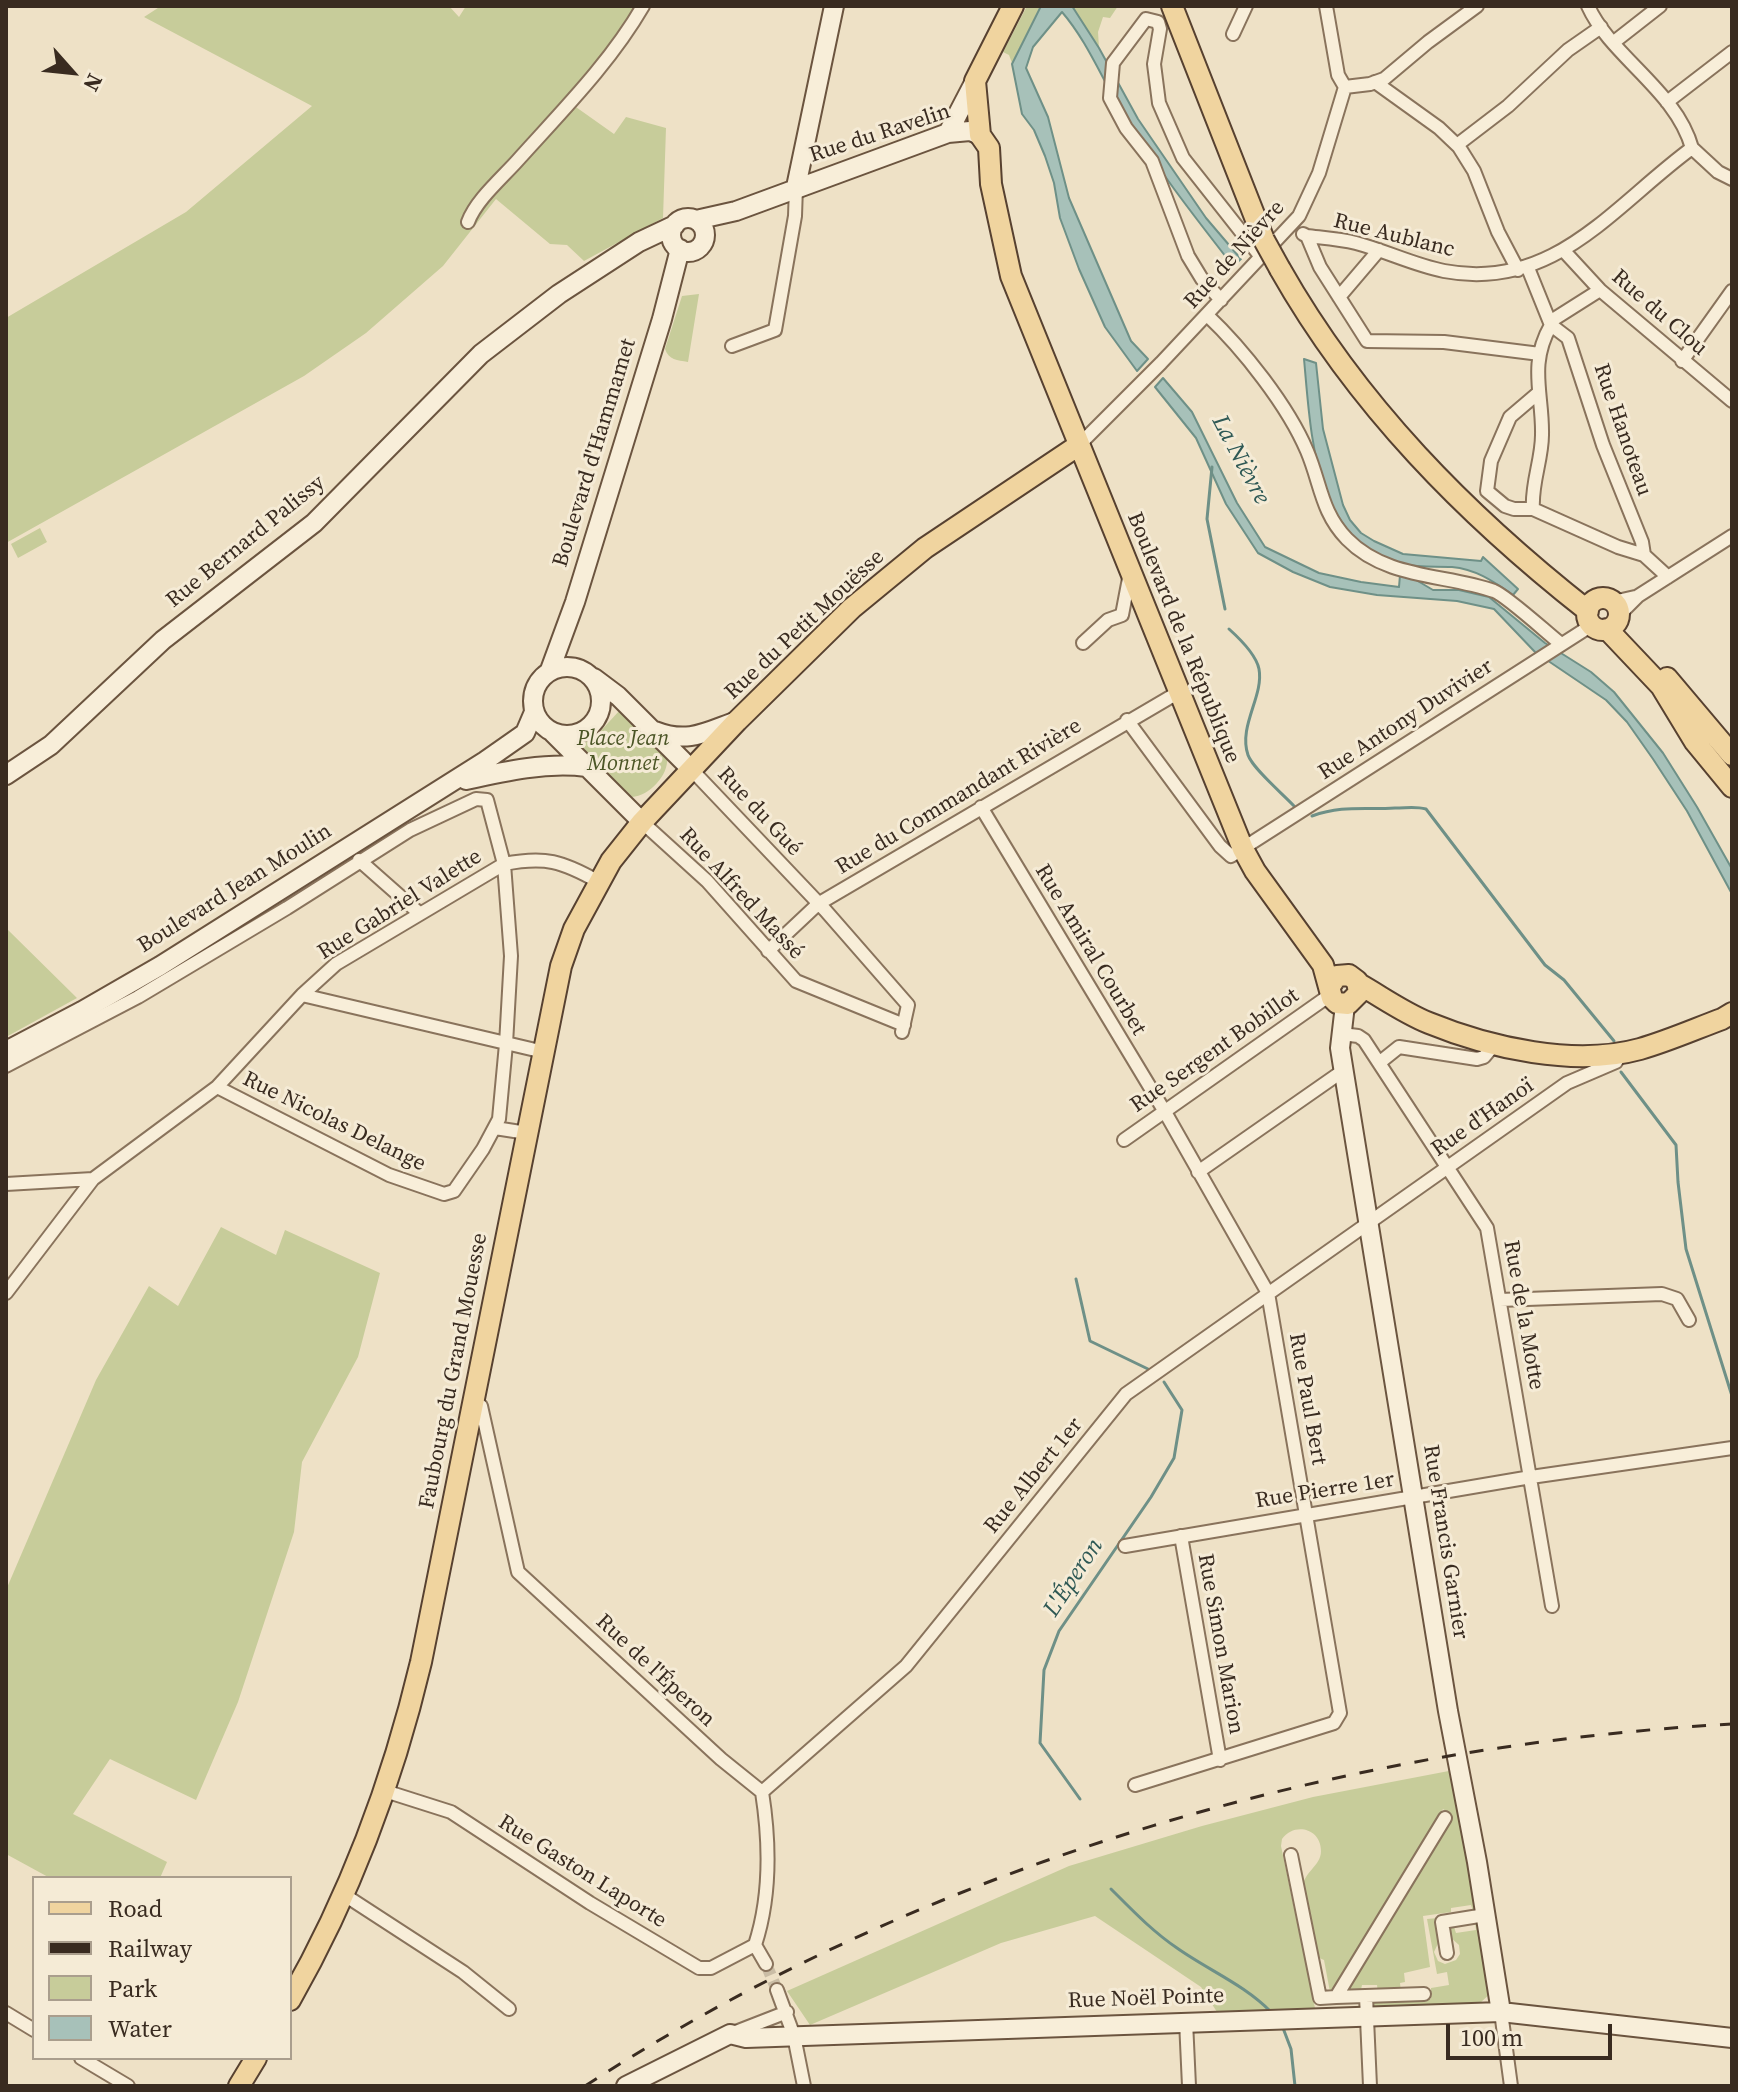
<!DOCTYPE html>
<html>
<head>
<meta charset="utf-8">
<style>
	body { margin:0 }
	#map { position:relative; width:1738px; height:2092px; overflow:hidden; background:#eee1c6; font-family:"Source Serif 4",serif }
	canvas { display:block }
	.frame { position:absolute; inset:0; border:8px solid #392b20; pointer-events:none }
	.legend { position:absolute; left:32px; top:1876px; width:260px; height:184px; box-sizing:border-box; background:#f5ebd6; border:2px solid #aa9e8d; margin:0; padding:10px 14px; list-style:none; font-size:24px; color:#392b20 }
	.legend li { display:flex; align-items:center; gap:16px; height:40px }
	.legend b { width:40px; border:2px solid #aa9e8d }
	.north { position:absolute; left:32px; top:32px; width:80px; height:80px; -webkit-text-stroke:6px #f5ebd6; paint-order:stroke; rotate:117deg; font-size:22px; font-weight:700; line-height:32px; text-align:center; color:#392b20 }
	.north::after { content:''; display:block; margin:auto; width:28px; height:36px; background:#392b20; clip-path:polygon(50% 0,100% 100%,50% 72%,0 100%) }
	.scale { position:absolute; left:1446px; top:2024px; width:166px; height:36px; box-sizing:border-box; border:4px solid #392b20; border-top:0; padding-left:10px; font-size:24px; line-height:28px; white-space:nowrap; color:#392b20; -webkit-text-stroke:6px #f5ebd6; paint-order:stroke }
</style>
</head>
<body>
<div id="map">
<canvas width="1738" height="2092"></canvas>
<div class="frame"></div>
<ul class="legend">
<li><b style="height:10px;background:#f0d49f"></b>Road</li>
<li><b style="height:10px;background:#392b20"></b>Railway</li>
<li><b style="height:22px;background:#c7cc9a"></b>Park</li>
<li><b style="height:22px;background:#a7c1b9"></b>Water</li>
</ul>
<div class="north">N</div>
<div class="scale">100 m</div>
</div>
<script>
const c = document.querySelector('canvas').getContext('2d');
c.lineJoin = 'round';
function fillPath(path, color) {
  c.fillStyle = color;
  c.fill(path, 'evenodd');
}
function trace(path, color, width, dash) {
  c.strokeStyle = color;
  c.lineWidth = width;
  c.lineCap = dash ? 'butt' : 'round';
  c.setLineDash(dash || []);
  c.stroke(path);
}
function label(font, color, halo, rows, align = 'center') {
  c.font = font + ' "Source Serif 4",serif';
  c.lineWidth = 6;
  c.setLineDash([]);
  c.textBaseline = 'middle';
  c.strokeStyle = halo;
  c.fillStyle = color;
  for (const [text, x, y, turn = 0] of rows) {
    c.save();
    c.translate(x, y);
    c.rotate((+turn || 0) * Math.PI / 180);
    c.textAlign = isNaN(turn) ? turn : align;
    if (halo) c.strokeText(text, 0, 0);
    c.fillText(text, 0, 0);
    c.restore();
  }
}
const green = new Path2D(`
	M 161,6 L 449,6 L 459,17 L 466,6 L 636,6 L 623,29 L 566,100 L 614,134 L 626,117 L 666,128 L 663,218 L 584,261 L 567,245 L 550,244 L 496,199 L 443,266 L 366,333 L 304,376 L 6,543 L 6,318 L 186,212 L 312,106 L 144,17 Z
	M 1027,6 L 1040,6 L 1012,63 L 1009,55 L 1003,52 Z
	M 1072,6 L 1118,6 L 1110,18 L 1103,17 L 1098,32 L 1099,48 Z
	M 699,294 L 688,362 C 677,360 669,360 665,349 L 682,296 Z
	M 40,528 L 47,542 L 18,558 L 11,544 Z
	M 620,710 L 667,758 C 669,775 649,796 632,797 L 579,746 L 596,736 Z
	M 6,928 L 77,998 L 6,1037 Z
	M 221,1227 L 276,1255 L 285,1230 L 380,1273 L 358,1357 L 302,1462 L 294,1532 L 238,1702 L 196,1800 L 110,1759 L 73,1814 L 167,1862 L 160,1878 L 50,1878 L 6,1854 L 6,1590 L 96,1380 L 149,1286 L 178,1306 Z
	M 1454,1770 L 1478,1910 L 1473,1911 L 1471,1905 L 1451,1908 L 1451,1912 L 1423,1916 L 1430,1967 L 1404,1973 L 1405,1982 L 1400,1983 L 1401,1992 L 1378,1993 L 1377,1985 L 1362,1985 L 1360,1994 L 1345,1995 L 1451,1814 L 1443,1809 L 1335,1988 L 1330,1992 L 1324,1960 L 1317,1957 C 1313,1935 1305,1911 1303,1889 C 1302,1872 1321,1867 1321,1851 C 1321,1828 1294,1822 1282,1839 L 1281,1846 L 1315,2008 L 1217,2012 L 1201,1987 L 1095,1916 L 1001,1943 L 810,2025 L 787,1991 L 1069,1866 L 1202,1826 L 1313,1797 Z
	M 1438,1918 L 1441,1937 L 1434,1952 L 1438,1961 L 1445,1964 L 1456,1960 L 1460,1954 L 1459,1945 L 1450,1937 L 1447,1925 L 1453,1924 L 1456,1933 L 1476,1930 L 1475,1922 L 1480,1922 L 1492,1992 L 1480,2003 L 1374,2007 L 1374,2002 L 1431,1999 L 1431,1988 L 1449,1985 L 1447,1972 L 1437,1974 L 1427,1919 Z`);
const water = new Path2D(`
	M 1041,6 L 1072,6 L 1099,48 L 1138,119 L 1206,218 L 1241,259 L 1233,266 C 1194,216 1155,166 1122,112 C 1102,79 1087,41 1062,12 L 1033,47 L 1026,68 L 1048,117 L 1069,198 L 1131,341 L 1148,359 L 1137,371 L 1105,327 L 1079,269 L 1060,218 L 1054,183 L 1045,156 L 1034,130 L 1022,114 L 1012,64 Z
	M 1304,359 L 1316,363 L 1323,429 L 1343,505 L 1350,520 L 1361,533 L 1374,541 L 1403,554 L 1481,561 L 1483,557 L 1518,589 L 1513,595 C 1494,582 1476,569 1452,567 C 1435,566 1421,568 1404,564 C 1313,544 1311,433 1304,359 Z
	M 1163,378 L 1192,412 L 1237,503 L 1265,547 L 1319,573 L 1361,582 L 1399,587 L 1400,575 L 1411,577 L 1433,590 L 1459,590 L 1489,597 L 1545,643 L 1591,672 L 1614,692 L 1663,753 L 1697,807 L 1732,869 L 1732,894 L 1687,811 L 1653,759 L 1627,722 L 1606,700 L 1535,652 L 1494,609 L 1457,601 L 1377,595 L 1330,587 L 1293,572 L 1258,553 L 1226,504 L 1196,438 L 1155,387 Z`);
const stream = new Path2D(`
	M 1212,467 L 1207,519 L 1225,609
	M 1229,629 C 1239,638 1256,654 1259,669 C 1264,696 1238,726 1248,755 C 1253,769 1283,794 1294,806
	M 1312,816 C 1343,805 1364,810 1395,808 C 1407,808 1415,806 1426,809 L 1545,965 L 1564,980 L 1614,1041
	M 1621,1072 L 1676,1145 L 1678,1182 L 1686,1249 L 1732,1396
	M 1076,1279 L 1090,1341 L 1148,1369
	M 1080,1799 L 1040,1743 L 1044,1670 L 1059,1631 L 1151,1497 L 1174,1458 L 1182,1410 L 1164,1382
	M 1111,1889 C 1132,1910 1152,1931 1177,1948 C 1208,1970 1245,1985 1271,2012
	M 1283,2028 L 1291,2049 L 1295,2086`);
const streetTunnel = new Path2D(`
	M 766,1964 L 777,1990`);
const street = new Path2D(`
	M 1326,6 L 1338,75 L 1345,87
	M 1588,6 C 1611,57 1676,90 1692,148
	M 1233,34 L 1246,6
	M 1614,42 L 1660,6
	M 1375,82 L 1439,128 L 1459,147 L 1474,171 L 1498,232 L 1518,270
	M 1345,87 L 1370,84 L 1384,79 L 1428,42 L 1477,6
	M 1667,102 L 1732,52
	M 1457,145 L 1508,106 L 1568,50 L 1601,27
	M 1692,148 L 1718,172 L 1732,179
	M 468,222 C 476,200 502,178 518,160 C 562,111 610,63 643,6
	M 1303,234 L 1307,236 L 1320,267 L 1367,341 L 1444,342 L 1540,354
	M 1307,236 C 1324,238 1340,239 1356,243 C 1386,251 1414,265 1444,271 C 1554,292 1613,206 1692,148
	M 1564,251 L 1600,290 L 1732,401
	M 1528,268 L 1551,325 C 1528,365 1543,394 1542,435 C 1542,460 1531,484 1533,509
	M 1339,297 L 1379,250
	M 1221,300 L 1202,279 L 1188,256 L 1152,161 L 1126,128 L 1110,98 L 1113,63 L 1146,19 L 1158,22 L 1160,29 L 1154,64 L 1159,103 L 1183,158 L 1261,257
	M 1207,315 C 1243,349 1288,406 1307,451 C 1321,484 1321,512 1347,539 C 1386,579 1445,574 1494,591 C 1507,596 1547,633 1561,644
	M 1551,321 L 1600,290
	M 1551,325 L 1568,338 L 1603,445 L 1642,542 L 1644,555
	M 732,346 L 775,330 L 795,216 L 796,187
	M 1682,361 L 1732,291
	M 1537,394 L 1510,417 L 1491,461 L 1487,491 L 1505,506 L 1514,509 L 1533,509 L 1618,547 L 1644,555 L 1668,577
	M 1079,445 L 1161,363 L 1299,216 L 1319,173 L 1345,87
	M 1613,602 L 1635,597
	M 1619,615 L 1638,596 L 1732,536
	M 1083,643 L 1108,620 L 1122,615 L 1130,573
	M 1127,720 L 1220,846 L 1231,856 L 1592,625
	M 691,769 L 825,910 L 908,1005 L 902,1032
	M 981,807 L 1165,1112 L 1268,1293 L 1340,1713 L 1334,1723 L 1135,1785
	M 642,822 L 707,881 L 796,981 L 904,1025
	M 359,860 L 419,913
	M 768,951 L 818,904 L 1179,692
	M 302,995 L 544,1052
	M 1342,1034 L 1358,1036 L 1364,1040 L 1487,1228 L 1552,1606
	M 1379,1063 L 1399,1047 L 1477,1059 L 1484,1057 L 1494,1045
	M 6,1066 L 138,997 L 287,908 L 410,830 L 476,799 L 487,800 L 504,864 L 511,956 L 506,1044 L 499,1119 L 483,1149 L 454,1191 L 444,1194 L 389,1175 L 217,1087
	M 495,1128 L 527,1133
	M 1124,1140 L 1330,995
	M 1198,1172 L 1337,1075 L 1344,1073
	M 6,1184 L 93,1179 L 217,1087 L 302,995 L 336,964 L 504,864 C 545,856 562,861 599,882
	M 6,1293 L 93,1179
	M 1500,1300 L 1662,1294 L 1677,1299 L 1689,1320
	M 475,1402 L 481,1406 L 518,1572 L 721,1759 L 762,1792 C 770,1843 771,1896 755,1945
	M 1181,1536 L 1220,1760
	M 1125,1546 L 1531,1477 L 1732,1448
	M 385,1791 L 451,1812 L 590,1903 L 699,1968 L 711,1968 L 755,1945
	M 762,1792 L 906,1666 L 1126,1394 L 1567,1083 L 1616,1062 L 1619,1056
	M 1291,1855 L 1320,1998 L 1336,1997 L 1445,1818
	M 343,1894 L 463,1972 L 509,2009
	M 755,1945 L 766,1964
	M 1447,1953 L 1442,1922 L 1485,1915
	M 777,1990 L 794,2036 L 804,2086
	M 1366,1996 L 1370,2086
	M 1336,1997 L 1424,1994
	M 1501,2012 L 1511,2086
	M 6,2013 L 34,2030
	M 1186,2021 L 1189,2086
	M 733,2033 L 787,2012
	M 81,2058 L 128,2086`);
const secondary = new Path2D(`
	M 948,133 L 975,81
	M 796,187 L 834,6
	M671 235a17 17 0 1 1 34 0a17 17 0 1 1-34 0Z
	M 696,220 L 736,211 L 948,133 L 970,131 L 980,135
	M533 701a34 34 0 1 1 68 0a34 34 0 1 1-68 0Z
	M 550,670 L 575,602 L 662,319 L 680,249
	M 594,678 L 618,696 L 691,769
	M 655,731 C 688,744 706,732 737,721
	M 553,733 L 642,822
	M 6,775 L 51,745 L 163,640 L 314,523 L 481,354 L 559,294 L 639,242 L 675,225
	M 466,780 C 506,771 546,762 587,767
	M 1345,1005 L 1340,1048 L 1344,1073 L 1448,1711 L 1477,1862 L 1501,2012
	M 6,1051 L 82,1011 L 160,966 L 485,761 L 525,733 L 534,712
	M 626,2086 L 730,2034 L 746,2038 L 1501,2012 L 1732,2038`);
const primary = new Path2D(`
	M 1013,6 L 975,81 L 980,135 L 989,148 L 991,184 L 1011,276 L 1243,849 L 1255,871 L 1323,965 L 1332,998 L 1337,1003 L 1348,1004 L 1359,993 L 1357,981 L 1349,975 L 1337,976 L 1330,986
	M 1172,6 L 1264,240
	M 1280,269 C 1357,405 1466,515 1588,611
	M1587 614a16 16 0 1 1 32 0a16 16 0 1 1-32 0Z
	M 1607,629 L 1661,686 L 1695,742 L 1732,787
	M 1667,678 L 1732,755
	M 1359,984 C 1382,997 1404,1013 1429,1023 C 1490,1048 1575,1067 1640,1049 C 1668,1041 1695,1029 1722,1019 L 1732,1013
	M 290,2000 C 350,1895 393,1780 421,1662 L 561,966 L 574,929 L 611,861 L 642,822 L 737,721 L 852,608 L 925,548 L 1079,445
	M 239,2086 L 256,2058`);
const rail = new Path2D(`
	M 585,2086 C 923,1867 1332,1746 1732,1724`);
const primaryBridge = new Path2D(`
	M 1264,240 L 1280,269`);
const streetNames = [
	["Rue du Ravelin",880,134,-18],
	["Rue Aublanc",1394,236,14],
	["Rue de Nièvre",1235,255,-48],
	["Rue du Clou",1659,313,41],
	["Rue Hanoteau",1622,430,71],
	["Boulevard d'Hammamet",595,453,-73],
	["Rue Bernard Palissy",246,542,-39],
	["Rue du Petit Mouësse",805,625,-43],
	["Boulevard de la République",1183,638,68],
	["Rue Antony Duvivier",1406,720,-33],
	["Rue du Commandant Rivière",959,797,-31],
	["Rue du Gué",759,812,47],
	["Boulevard Jean Moulin",235,889,-32],
	["Rue Alfred Massé",741,894,47],
	["Rue Gabriel Valette",400,905,-32],
	["Rue Amiral Courbet",1090,950,59],
	["Rue Sergent Bobillot",1215,1051,-35],
	["Rue d'Hanoï",1483,1118,-35],
	["Rue Nicolas Delange",334,1122,26],
	["Rue de la Motte",1523,1315,80],
	["Faubourg du Grand Mouesse",454,1371,-79],
	["Rue Paul Bert",1307,1399,80],
	["Rue Albert 1er",1034,1476,-51],
	["Rue Pierre 1er",1325,1491,-9],
	["Rue Francis Garnier",1445,1542,81],
	["Rue Simon Marion",1220,1644,80],
	["Rue de l'Éperon",655,1671,43],
	["Rue Gaston Laporte",582,1872,32],
	["Rue Noël Pointe",1146,1999,-2]
];
const parkNames = [
	["Place Jean",623,739],
	["Monnet",623,764]
];
const waterNames = [
	["La Nièvre",1240,460,62],
	["L'Éperon",1074,1578,-57]
];
fillPath(green, '#c7cc9a');
fillPath(water, '#a7c1b9');
trace(water, '#6e9087', 2);
trace(stream, '#6e9087', 3);
trace(streetTunnel, '#cabda5', 12, [12, 6]);
trace(street, '#89735c', 16);
trace(secondary, '#6b543f', 22);
trace(primary, '#574130', 24);
trace(street, '#f8eed9', 12);
trace(secondary, '#f8eed9', 18);
trace(primary, '#f0d49f', 20);
trace(rail, '#392b20', 3, [14, 14]);
trace(primaryBridge, '#574130', 24, []);
trace(primaryBridge, '#f0d49f', 20);
label('22px', '#392b20', '#f5ebd6', streetNames);
label('italic 22px', '#4b5526', '#f5ebd6', parkNames);
label('italic 24px', '#2f5955', '#f5ebd6', waterNames);
</script>
</body>
</html>
